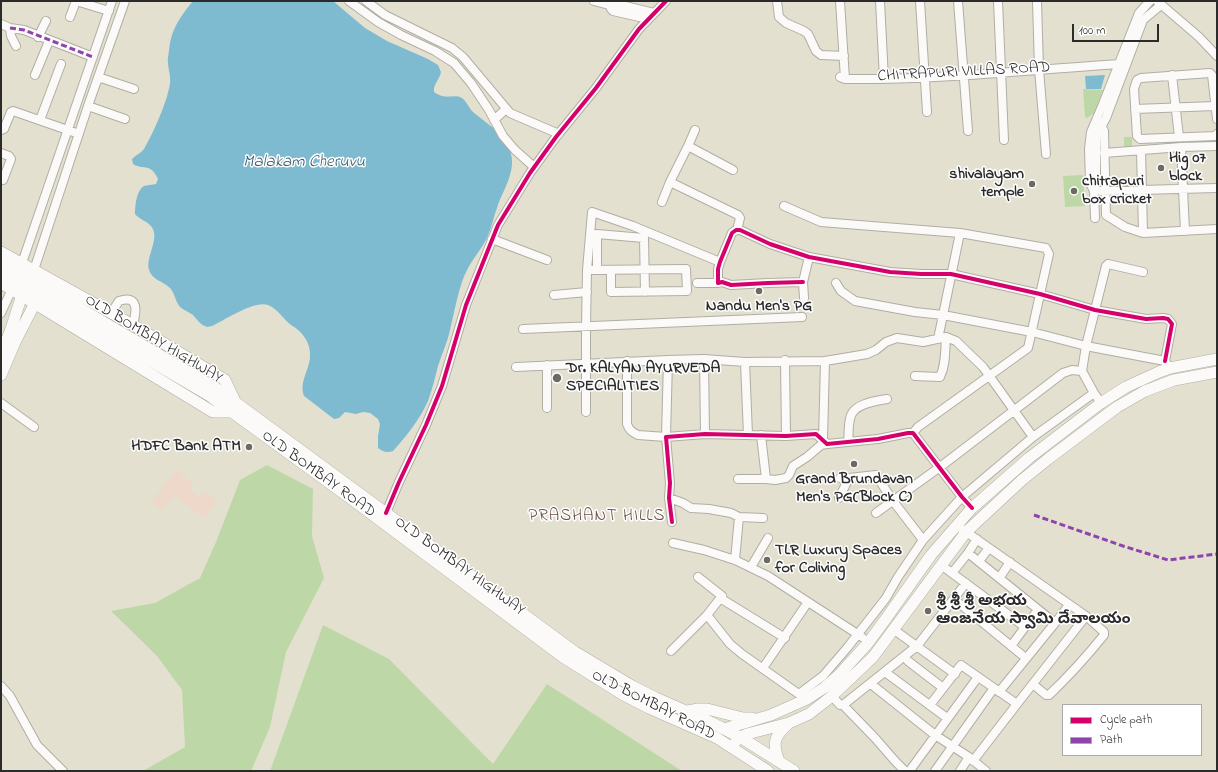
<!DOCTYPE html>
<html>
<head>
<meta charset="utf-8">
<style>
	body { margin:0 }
	#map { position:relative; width:1218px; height:772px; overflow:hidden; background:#e4e0d0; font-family:"Indie Flower",sans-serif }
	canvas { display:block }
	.frame { position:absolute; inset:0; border:2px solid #2b2b2b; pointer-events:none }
	.legend { position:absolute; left:1062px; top:704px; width:140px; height:52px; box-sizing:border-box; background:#fff; border:1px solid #aaa; margin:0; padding:5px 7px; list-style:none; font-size:12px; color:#2b2b2b }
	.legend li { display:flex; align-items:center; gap:8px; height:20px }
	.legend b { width:20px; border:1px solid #aaa }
	.scale { position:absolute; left:1072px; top:24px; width:87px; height:18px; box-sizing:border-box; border:2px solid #2b2b2b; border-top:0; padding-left:5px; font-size:12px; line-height:14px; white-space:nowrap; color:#2b2b2b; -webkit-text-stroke:3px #fff; paint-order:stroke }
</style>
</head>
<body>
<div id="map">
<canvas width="1218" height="772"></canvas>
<div class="frame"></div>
<ul class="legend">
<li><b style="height:5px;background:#d6006c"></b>Cycle path</li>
<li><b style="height:5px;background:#8e44ad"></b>Path</li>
</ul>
<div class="scale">100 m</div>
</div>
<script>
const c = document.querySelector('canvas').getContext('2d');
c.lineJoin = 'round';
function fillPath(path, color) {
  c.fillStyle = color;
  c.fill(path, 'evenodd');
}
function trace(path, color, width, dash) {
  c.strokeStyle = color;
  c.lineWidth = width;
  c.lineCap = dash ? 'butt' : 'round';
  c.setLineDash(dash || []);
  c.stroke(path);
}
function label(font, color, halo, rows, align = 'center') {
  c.font = font + ' "Indie Flower","Noto Sans Telugu",sans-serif';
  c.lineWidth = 3;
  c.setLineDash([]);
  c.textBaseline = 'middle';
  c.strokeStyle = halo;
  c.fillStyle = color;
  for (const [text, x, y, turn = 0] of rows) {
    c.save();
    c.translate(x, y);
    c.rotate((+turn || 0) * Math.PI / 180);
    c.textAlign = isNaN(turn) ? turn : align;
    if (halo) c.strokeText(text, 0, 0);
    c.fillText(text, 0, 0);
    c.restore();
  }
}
const built = new Path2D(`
	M 176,470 L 193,483 L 189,489 L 199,497 L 204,491 L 217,501 L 204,518 L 175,495 L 162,510 L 151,502 Z`);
const green = new Path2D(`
	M 1083,89 L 1103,90 L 1094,113 L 1087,118 L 1085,117 Z
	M 1124,137 L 1132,137 L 1132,148 L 1124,149 Z
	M 1083,175 L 1085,206 L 1065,207 L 1063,176 Z
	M 267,465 L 313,489 L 312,536 L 324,578 L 286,652 L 270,727 L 251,771 L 143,771 L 185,747 L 182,690 L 157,656 L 111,611 L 155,603 L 200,578 L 216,542 L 240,480 Z
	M 323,625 L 389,659 L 493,764 L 547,684 L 682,771 L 270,771 Z`);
const water = new Path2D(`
	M 193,1 L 333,1 L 365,28 L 387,41 L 428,59 L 438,65 L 441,72 C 440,79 433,84 434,92 C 446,101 454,93 462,98 C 467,102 469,108 473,112 C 476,115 480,117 483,120 C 495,129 507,138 511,154 C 516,172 502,192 497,208 C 493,219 491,230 486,240 C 478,254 467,266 462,282 C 456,300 453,319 448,338 C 445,347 441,357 438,366 C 435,378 432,390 428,401 C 420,419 406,437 393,451 C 387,453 383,452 378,448 L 378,436 L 380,424 L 378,419 L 370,413 L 363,412 L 356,414 L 345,412 L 339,418 L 334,419 L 304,396 C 299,382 309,371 310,357 C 311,343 303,332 291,325 C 283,319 278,309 268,305 C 254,300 225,320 212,326 L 207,327 C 204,326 201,324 199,322 C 197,320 195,317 193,315 C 188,311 181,310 178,304 C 175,299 174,292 170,288 C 163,281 152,280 149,270 C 145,256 162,237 150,225 C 146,221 139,219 135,214 C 135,207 136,191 144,186 C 146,185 153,185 156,184 L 158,179 C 150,162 145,171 133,164 L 132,159 C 136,155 141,153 144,149 C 153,134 168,100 170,83 C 171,76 168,69 168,62 C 167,58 169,54 169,50 C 171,29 180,17 193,1 Z
	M 1105,75 L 1101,89 L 1086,89 L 1085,76 Z`);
const minor = new Path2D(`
	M 76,1 L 109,11
	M 349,1 L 378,22 L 401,35 L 435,51 L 454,63 L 471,83 L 489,110 L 503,136 L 515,150 L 534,167
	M 366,1 L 385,15 L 452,48 L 463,57 L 510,113 L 559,134
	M 594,1 L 609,5 L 617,4 L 654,13
	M 777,1 L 779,17 L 786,23 L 804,31 L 808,34 L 816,51 L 821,55 L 844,56
	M 840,1 L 845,79
	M 880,1 L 884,79
	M 920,1 L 927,112
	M 958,1 L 968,131
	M 998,1 L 1004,140
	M 1037,1 L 1039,69 L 1046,154
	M 1157,1 L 1199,37 L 1217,56
	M 609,2 L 611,9 L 613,11 L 648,19
	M 70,17 L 76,1
	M 1,24 L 10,28 L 24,30 L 93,57
	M 10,28 L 11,36 L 16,46
	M 38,37 L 46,21
	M 35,75 L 49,41
	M 1172,75 L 1179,137
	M 98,77 L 134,89
	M 840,77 L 845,79 C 936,80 1027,70 1119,64 L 1125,67
	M 88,106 L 125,119
	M 1135,109 L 1215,106
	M 1097,118 L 1104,131 L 1106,215 L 1125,227 L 1143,233 L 1217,229
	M 1217,119 L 1212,75 L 1210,73 L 1141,78 L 1137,80 L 1134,89 L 1137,136 L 1140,139 L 1215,136 L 1217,134
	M 40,120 L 61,64
	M 494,120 L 506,109
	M 1,130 L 4,129 L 11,112 L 13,111 L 79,134
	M 688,146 L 695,130
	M 1181,147 L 1185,231
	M 1141,150 L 1143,233
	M 1,153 L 9,156 L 11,159 L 3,180 L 1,180
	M 1104,153 L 1181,147 L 1217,146
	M 733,170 L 688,146 L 670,182 L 738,215 L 740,218 L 737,230
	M 1094,191 L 1096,183 L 1096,137 L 1106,118 L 1143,20 L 1161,5
	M 1101,191 L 1217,188
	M 662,202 L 670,182
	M 784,206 L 821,222 L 960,233 L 1046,248 L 1049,254 L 1028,348 L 918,427 L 913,433
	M 1095,218 L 1094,191 L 1090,183 L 1089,149 L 1091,132 L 1103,104 L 1139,13 L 1150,1
	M 492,239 L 547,260
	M 22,263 L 112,1
	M 34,270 L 88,106 L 125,1
	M 587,270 L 686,269 L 687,291 L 611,292 L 611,270
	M 597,270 L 597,234 L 644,238 L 645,292
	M 803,282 L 768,283 L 731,285 L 722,282 L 718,283 L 718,269 L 720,262 L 732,233 L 736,230 L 740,230 L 770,244 L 809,257 L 890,272 L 921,274 L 951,274 L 1040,294 L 1095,310 L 1146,319 L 1163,318 L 1168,319 L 1172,324 L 1165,361
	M 697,283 L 718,283
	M 836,283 L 841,291 L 855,301 L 915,312 L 943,315 L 1032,332 L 1086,346 L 1165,361 L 1167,364
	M 554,295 L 587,292
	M 804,298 L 803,282 L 809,257
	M 1,313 L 12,289
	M 111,313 L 119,301 C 140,294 136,313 133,325
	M 523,329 L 802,317
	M 938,339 L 960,233
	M 704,359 L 705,434
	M 785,360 L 786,436
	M 627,361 L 627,424 C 629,430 632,432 638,435 L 666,437 L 668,360
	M 745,362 L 748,435
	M 547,365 L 547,408
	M 516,367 L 668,360 L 704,359 L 745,362 L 825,361 L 867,354 L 876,350 L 886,342 L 897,338 L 923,342 L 946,337 L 956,341 L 983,367 L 1033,437
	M 915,376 L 940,377 C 946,365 945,350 946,337
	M 1,403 L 34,427
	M 1101,403 L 1094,393 L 1082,371 L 1086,346 L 1106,266 L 1108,264 L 1143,272
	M 586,412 L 586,326 L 587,270 L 592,212 L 633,226 L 720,262
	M 761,435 L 766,479 L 775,480 L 786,478 L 789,475 L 793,466 L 807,457 L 821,445 L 827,444
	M 823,440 L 825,361
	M 848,442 C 849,435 848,427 850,419 C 852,404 875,401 887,399
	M 840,478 L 849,478 L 876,475 L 893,501 L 923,540
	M 738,479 L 766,479
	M 669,498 L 683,503 L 691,508 L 709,509 L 731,513 L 739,517 L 735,560
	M 839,498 L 849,478
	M 386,513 L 399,482 L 426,425 L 442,386 L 466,305 L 498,225 L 530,173 L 556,137 L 596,88 L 639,29 L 666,1
	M 876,513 L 940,467 L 1063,373 L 1072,370 L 1082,371
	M 739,517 L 763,518
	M 672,522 L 669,498 L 670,483 L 666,437 L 705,434 L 786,436 L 816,434 L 827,444 L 878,439 L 908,433 L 913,433 L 962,497 L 972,508
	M 962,529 L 1086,616 L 1104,632 L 1104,635 C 1087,656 1069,676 1049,695 L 1046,695 L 1033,684
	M 673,543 L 704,550 L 735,560 L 768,576 L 862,637
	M 968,553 L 977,539
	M 979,561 L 989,548
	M 941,565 L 1025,627 L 1038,610
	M 751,567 L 768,538
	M 952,573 L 968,553 L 1055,623 L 1069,605
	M 1000,577 L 1010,562
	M 720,598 L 785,638
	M 954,599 L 1022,655
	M 707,615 L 730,644 L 742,654 L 803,697
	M 893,629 L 955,674
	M 1011,646 L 1025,627
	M 671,651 L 707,615 L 722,596 L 698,577
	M 908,661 L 943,688
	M 763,668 L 808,602
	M 885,672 L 947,718
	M 871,684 L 935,735 L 969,757 L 986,771
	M 1,686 L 10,696 L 37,745 L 63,771
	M 999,692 L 1055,623
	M 799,694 L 823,676 L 847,648 L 886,598 L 898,577 L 923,540 L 962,497 L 1033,437 L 1094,393
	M 832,696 L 840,705 L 843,705 L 917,646 L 966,583
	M 843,705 L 875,738 L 895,761 L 905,771
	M 930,705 L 961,665 L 1017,704 L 1086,616
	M 973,761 L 1017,704
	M 911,769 L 978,677
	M 935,771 L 994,688
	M 960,771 L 969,757`);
const major = new Path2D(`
	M 1,252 L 133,325 L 225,380 L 235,401
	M 1,262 L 216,388 L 575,652 L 632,686 L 656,698 L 706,720 L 740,737 L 794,771
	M 1,273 L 210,396 L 354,501 L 563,657 L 622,694 L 649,708 L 717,738 L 768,771
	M 1,283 L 213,412 L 232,412
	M 1,355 L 11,329 L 22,295
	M 1,375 L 15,342 L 35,303
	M 688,711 L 698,709 L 707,709 L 743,718 L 752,718
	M 724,729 L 771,715 L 807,699 L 824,688 L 839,675 L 868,643 L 885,620 L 931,555 L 972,508 L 1029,458 L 1101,403 L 1126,387 L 1159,372 L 1170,368 L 1217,359
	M 736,741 L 740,737 L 747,734 L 789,723 L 809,714 L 832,696 L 873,657 L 966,532 L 1022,480 L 1048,459 L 1117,407 L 1145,391 L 1174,380 L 1217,372
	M 779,761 C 772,743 774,736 789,723`);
const quiet = new Path2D(`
	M 10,28 L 24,30 L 93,57
	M 1034,515 L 1123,546 L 1168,560 L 1217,554`);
const cycleway = new Path2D(`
	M 803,282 L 768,283 L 731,285 L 722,282 L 718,283 L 718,269 L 720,262 L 732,233 L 736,230 L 740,230 L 770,244 L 809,257 L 890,272 L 921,274 L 951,274 L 1040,294 L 1095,310 L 1146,319 L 1163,318 L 1168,319 L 1172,324 L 1165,361
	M 386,513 L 399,482 L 426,425 L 442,386 L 466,305 L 498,225 L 530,173 L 556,137 L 596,88 L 639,29 L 666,1
	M 672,522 L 669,498 L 670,483 L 666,437 L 705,434 L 786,436 L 816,434 L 827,444 L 878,439 L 908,433 L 913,433 L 962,497 L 972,508`);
const markers = [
	[1161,168,4,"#6c6a65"],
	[1032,184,4,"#6c6a65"],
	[1074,191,4,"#6c6a65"],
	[759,291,4,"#6c6a65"],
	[557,378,5,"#6c6a65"],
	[249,447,4,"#6c6a65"],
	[854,464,4,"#6c6a65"],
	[767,560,4,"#6c6a65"],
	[928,611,4,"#6c6a65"]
];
const streetNames = [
	["CHITRAPURI VILLAS ROAD",964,73,-3],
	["OLD BOMBAY HIGHWAY",153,340,31],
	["OLD BOMBAY ROAD",318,475,36],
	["OLD BOMBAY HIGHWAY",459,567,36],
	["OLD BOMBAY ROAD",653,706,27]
];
const poiNames = [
	["Hig 07",1169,159],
	["block",1169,177],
	["shivalayam",1024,175,"right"],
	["temple",1024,193,"right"],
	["chitrapuri",1082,182],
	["box cricket",1082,200],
	["Nandu Men's PG",759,307,"center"],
	["Dr. KALYAN AYURVEDA",566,369],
	["SPECIALITIES",566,387],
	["HDFC Bank ATM",241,447,"right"],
	["Grand Brundavan",854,480,"center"],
	["Men's PG(Block C)",854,498,"center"],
	["TLR Luxury Spaces",775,551],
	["for Coliving",775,569],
	["శ్రీ శ్రీ శ్రీ అభయ",936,602],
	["ఆంజనేయ స్వామి దేవాలయం",936,620]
];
const waterNames = [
	["Malakam Cheruvu",304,163]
];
const neighbourhoodNames = [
	["PRASHANT HILLS",597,517]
];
fillPath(built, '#eed8ca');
fillPath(green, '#bdd8a6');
fillPath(water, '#7fbbd0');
trace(minor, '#b0aea4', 10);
trace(major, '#b0aea4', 12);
trace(minor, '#fbfaf8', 8);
trace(major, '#fbfaf8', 11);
trace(quiet, '#8e44ad', 3, [6, 3]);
trace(cycleway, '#d6006c', 4);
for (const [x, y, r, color] of markers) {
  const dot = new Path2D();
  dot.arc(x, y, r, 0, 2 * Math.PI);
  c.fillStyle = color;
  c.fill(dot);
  trace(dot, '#fff', 1.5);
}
label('16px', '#2b2b2b', '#fff', streetNames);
label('bold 16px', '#2b2b2b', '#fff', poiNames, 'left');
label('italic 17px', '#3b5e6d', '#fff', waterNames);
c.letterSpacing = '1px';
label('17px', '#6b5046', '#fff', neighbourhoodNames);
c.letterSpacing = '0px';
</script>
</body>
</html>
